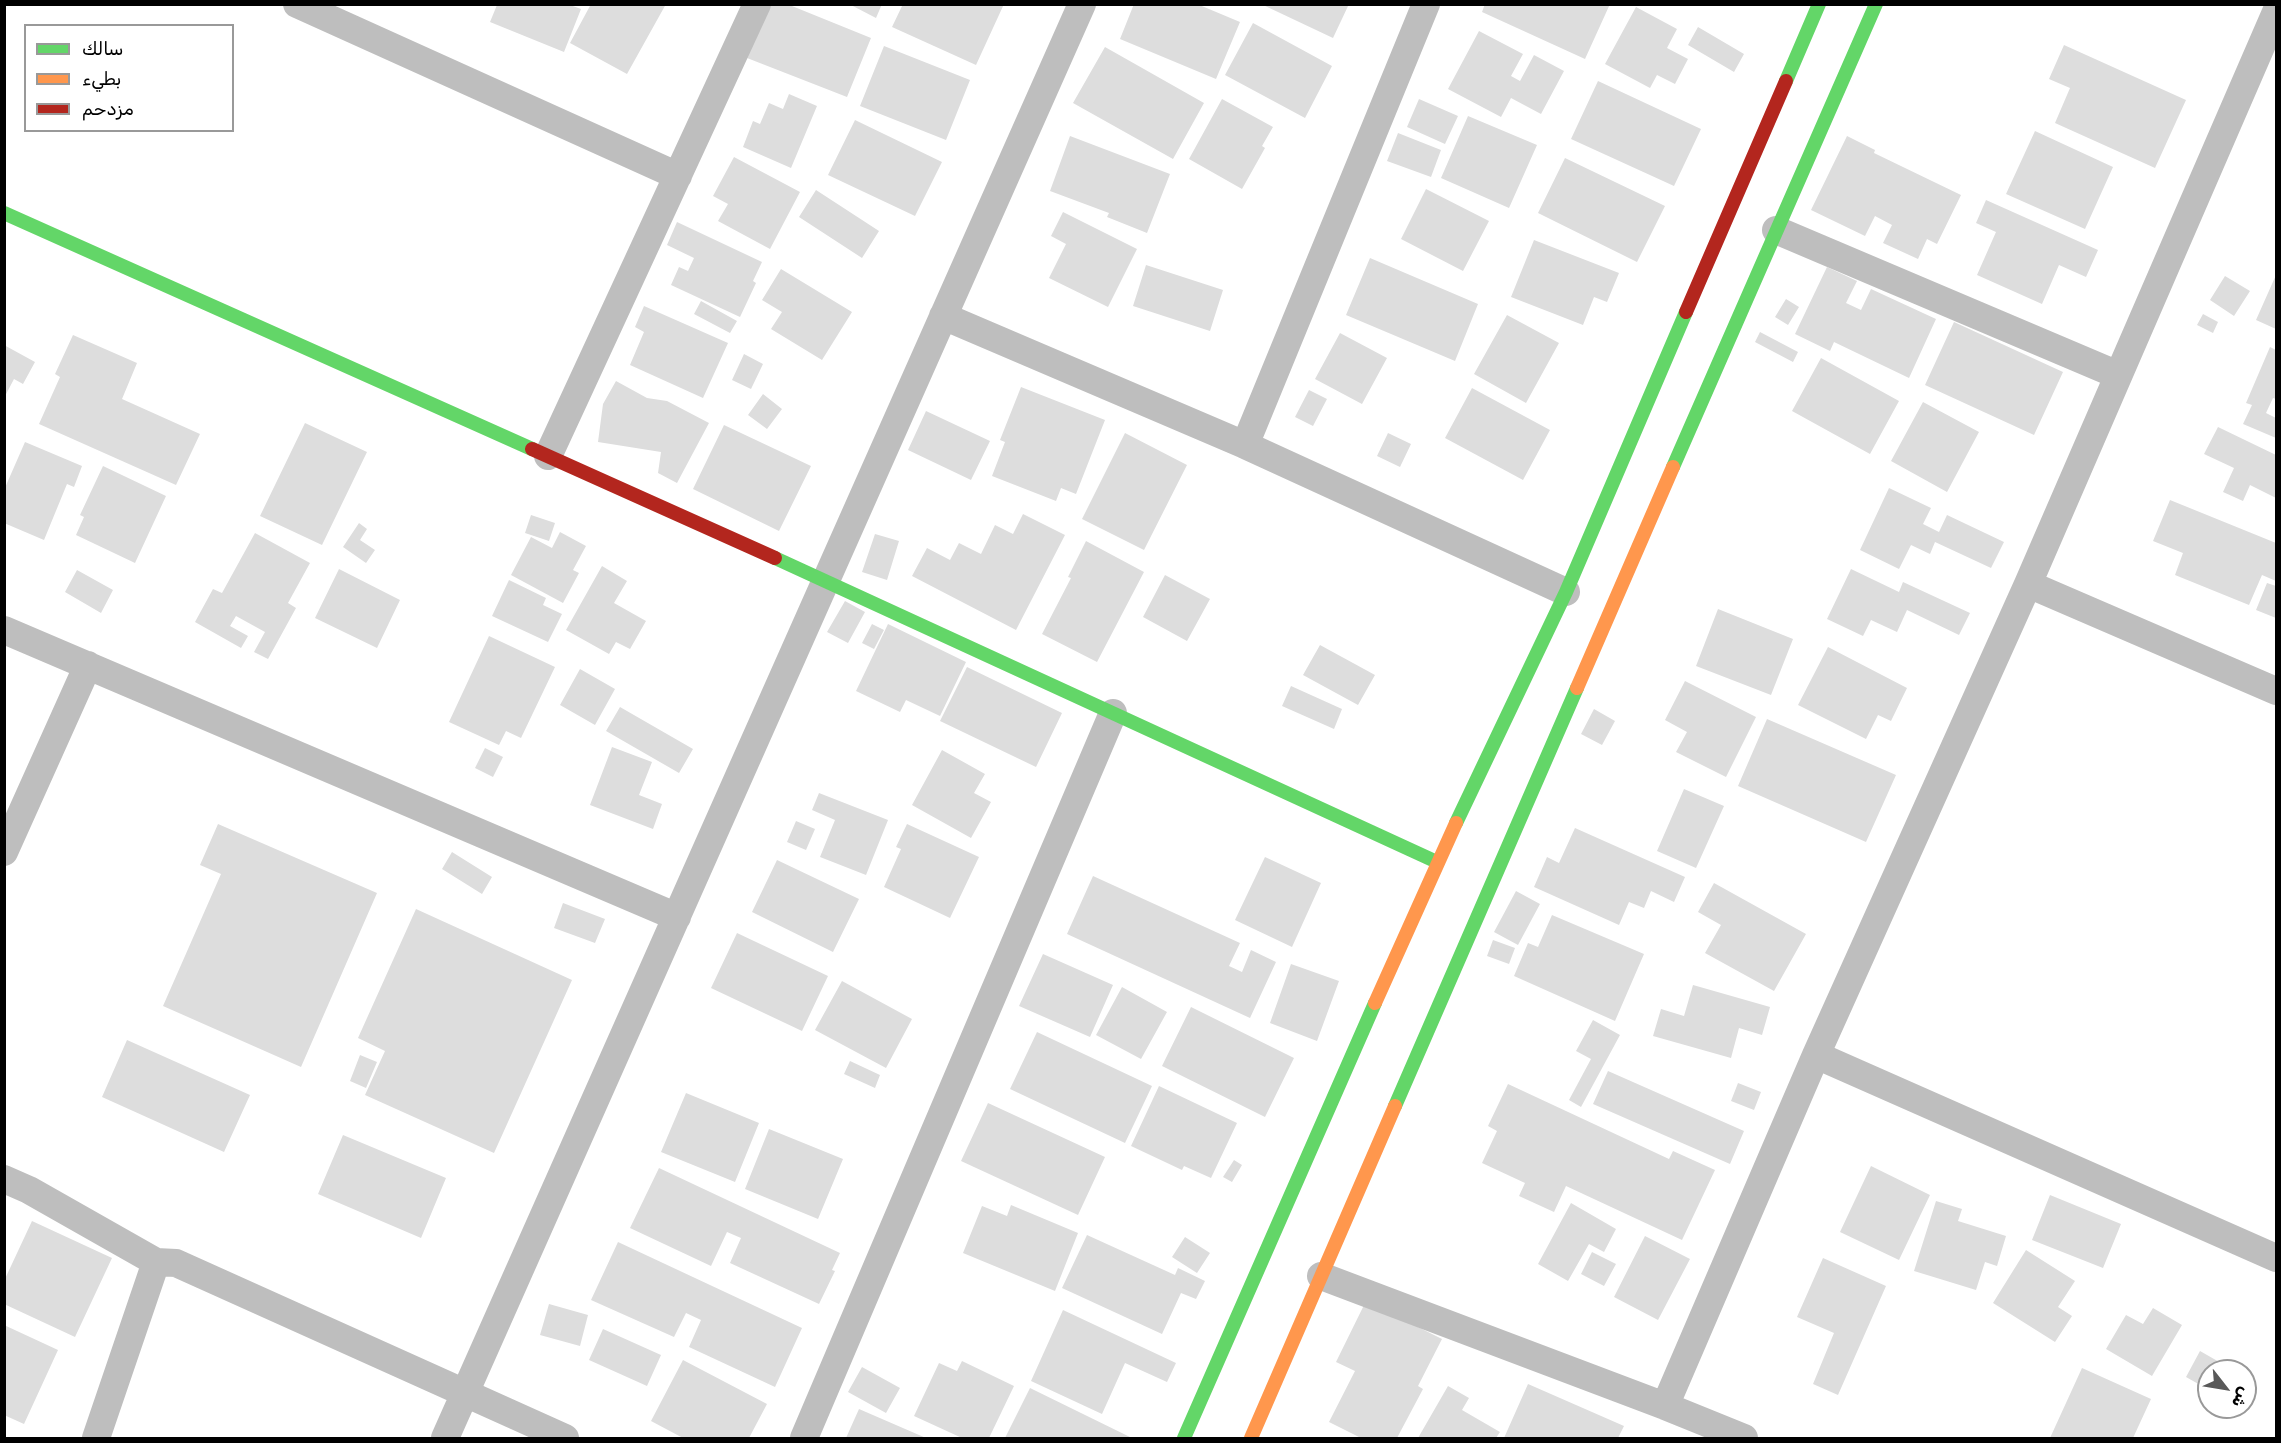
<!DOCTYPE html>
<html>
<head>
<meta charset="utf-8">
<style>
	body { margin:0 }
	#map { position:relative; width:2281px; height:1443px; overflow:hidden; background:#fff; font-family:Rubik,"Noto Naskh Arabic",sans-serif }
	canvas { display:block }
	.frame { position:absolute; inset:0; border:6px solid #000; pointer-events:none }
	.legend { position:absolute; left:24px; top:24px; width:210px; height:108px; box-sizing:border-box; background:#fff; border:2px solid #999; margin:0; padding:8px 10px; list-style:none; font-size:18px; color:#000 }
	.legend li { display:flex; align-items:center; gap:12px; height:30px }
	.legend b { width:30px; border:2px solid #999 }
	.north { position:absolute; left:2197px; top:1359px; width:60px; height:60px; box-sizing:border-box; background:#fff; border:2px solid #999; border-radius:50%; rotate:121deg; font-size:16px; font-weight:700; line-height:24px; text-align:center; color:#000 }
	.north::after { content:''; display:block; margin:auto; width:21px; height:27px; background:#595959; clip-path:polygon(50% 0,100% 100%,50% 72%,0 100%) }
</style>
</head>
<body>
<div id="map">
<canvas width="2281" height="1443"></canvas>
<div class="frame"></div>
<ul class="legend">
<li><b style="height:8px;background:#63d668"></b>سالك</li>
<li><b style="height:8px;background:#ff974d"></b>بطيء</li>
<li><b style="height:8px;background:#b3261e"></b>مزدحم</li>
</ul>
<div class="north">ش</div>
</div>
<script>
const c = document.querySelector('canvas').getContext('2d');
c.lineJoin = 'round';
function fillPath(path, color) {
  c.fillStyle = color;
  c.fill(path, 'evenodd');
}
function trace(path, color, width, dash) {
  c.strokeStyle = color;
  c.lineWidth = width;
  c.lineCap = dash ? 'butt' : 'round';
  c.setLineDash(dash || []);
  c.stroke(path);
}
const building = new Path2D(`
	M 591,4 L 666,4 L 627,74 L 570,43 Z
	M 768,4 L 787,4 L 871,38 L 847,97 L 747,58 Z
	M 849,4 L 882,4 L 876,18 Z
	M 903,4 L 1004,4 L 976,65 L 892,27 Z
	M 1134,4 L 1197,4 L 1240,22 L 1216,79 L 1120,39 Z
	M 1261,4 L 1349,4 L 1333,38 Z
	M 1485,4 L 1610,4 L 1585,59 L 1482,12 Z
	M 497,5 L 570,5 L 581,9 L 564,52 L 490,22 Z
	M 1636,7 L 1677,29 L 1667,48 L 1688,59 L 1675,84 L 1657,75 L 1650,88 L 1605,64 Z
	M 1253,23 L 1332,66 L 1305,118 L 1225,75 Z
	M 1698,27 L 1744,54 L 1734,72 L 1688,45 Z
	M 1479,31 L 1523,54 L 1511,76 L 1520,81 L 1534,55 L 1564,71 L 1541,114 L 1511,98 L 1501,117 L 1448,89 Z
	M 2064,45 L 2186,100 L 2155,168 L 2055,123 L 2070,88 L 2049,79 Z
	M 884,46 L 970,80 L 946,140 L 860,106 Z
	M 1105,47 L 1204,103 L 1173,159 L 1073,103 Z
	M 1598,81 L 1701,129 L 1674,186 L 1571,139 Z
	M 789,94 L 817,106 L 791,168 L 743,147 L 753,121 L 760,124 L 769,103 L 783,109 Z
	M 1222,99 L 1273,127 L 1262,146 L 1265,148 L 1242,189 L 1189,159 Z
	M 1419,99 L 1458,116 L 1445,144 L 1407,127 Z
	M 1468,116 L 1537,145 L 1509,208 L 1441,178 Z
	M 855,120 L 942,162 L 915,216 L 828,175 Z
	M 2035,131 L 2113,167 L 2085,229 L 2006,194 Z
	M 1398,133 L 1441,150 L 1431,177 L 1387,161 Z
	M 1070,136 L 1170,174 L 1147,233 L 1107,217 L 1109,213 L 1050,191 Z
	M 1847,136 L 1875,150 L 1874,153 L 1961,195 L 1937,244 L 1927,239 L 1918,259 L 1883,243 L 1892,225 L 1875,216 L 1865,236 L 1811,210 Z
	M 734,157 L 800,192 L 770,249 L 718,221 L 728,204 L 713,196 Z
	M 1565,158 L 1665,206 L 1637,262 L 1538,213 Z
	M 1426,189 L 1489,221 L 1463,271 L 1401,239 Z
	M 816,190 L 879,231 L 862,258 L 799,217 Z
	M 1986,200 L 2098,250 L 2086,277 L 2059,265 L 2042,304 L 1977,275 L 1996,232 L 1976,223 Z
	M 1063,212 L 1137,249 L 1108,307 L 1049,278 L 1066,244 L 1051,236 Z
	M 677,222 L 762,262 L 753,281 L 756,283 L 740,317 L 671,285 L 679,267 L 688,271 L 694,258 L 667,245 Z
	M 1534,240 L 1619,273 L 1607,302 L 1594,297 L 1583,325 L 1511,297 Z
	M 1370,258 L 1478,304 L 1455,361 L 1346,315 Z
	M 1146,265 L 1223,290 L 1210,331 L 1133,306 Z
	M 1827,267 L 1857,281 L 1846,303 L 1861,310 L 1871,289 L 1936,319 L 1909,378 L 1834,342 L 1830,351 L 1795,334 Z
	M 781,269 L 852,312 L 822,360 L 771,329 L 782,312 L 762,300 Z
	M 2276,275 L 2276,329 L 2256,320 Z
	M 2225,276 L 2250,291 L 2234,316 L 2210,300 Z
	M 1786,299 L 1799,307 L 1788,325 L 1775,317 Z
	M 701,301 L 737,321 L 730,333 L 694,314 Z
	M 644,306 L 728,343 L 703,398 L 630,365 L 644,332 L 635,327 Z
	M 2203,314 L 2218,322 L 2213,333 L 2197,325 Z
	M 1507,315 L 1559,343 L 1526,403 L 1474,374 Z
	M 1954,322 L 2063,372 L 2034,435 L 1925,385 Z
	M 1760,332 L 1798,352 L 1793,362 L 1755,342 Z
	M 1340,333 L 1387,358 L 1362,404 L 1315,379 Z
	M 73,335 L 137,363 L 122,399 L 200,434 L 176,485 L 39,424 L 60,377 L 55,374 Z
	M 4,345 L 35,362 L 23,384 L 14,379 L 4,398 Z
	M 2270,347 L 2276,350 L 2276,399 L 2273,398 L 2266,413 L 2276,418 L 2276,438 L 2243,424 L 2252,405 L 2246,403 Z
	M 744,354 L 763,364 L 751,389 L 732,380 Z
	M 1821,358 L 1899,401 L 1870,454 L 1792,411 Z
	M 616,381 L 647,398 L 667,401 L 709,423 L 677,483 L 658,473 L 661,452 L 598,442 L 603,404 Z
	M 1021,387 L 1105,420 L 1076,494 L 1061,488 L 1056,501 L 992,476 L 1005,442 L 1000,440 Z
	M 1472,388 L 1550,430 L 1523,480 L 1445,438 Z
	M 1309,390 L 1327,399 L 1313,426 L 1295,417 Z
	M 763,394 L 782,409 L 767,429 L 748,415 Z
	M 1923,402 L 1979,432 L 1947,492 L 1891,461 Z
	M 926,411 L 990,441 L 971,480 L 908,450 Z
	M 305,423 L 367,452 L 322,545 L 260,516 Z
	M 724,425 L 811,466 L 779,531 L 693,489 Z
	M 2218,427 L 2276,455 L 2276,498 L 2250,485 L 2243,501 L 2223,492 L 2234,468 L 2204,454 Z
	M 1125,433 L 1187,465 L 1144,550 L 1082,519 Z
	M 1388,433 L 1411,444 L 1400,467 L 1377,456 Z
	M 25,442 L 82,466 L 74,487 L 67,484 L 44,540 L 4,523 L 4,490 Z
	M 103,466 L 166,496 L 135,563 L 76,535 L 84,517 L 80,515 Z
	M 1889,488 L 1931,508 L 1923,524 L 1939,532 L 1947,515 L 2004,542 L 1991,568 L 1935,542 L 1930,554 L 1911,545 L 1899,569 L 1860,550 Z
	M 2170,500 L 2276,543 L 2276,581 L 2262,575 L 2249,605 L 2175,575 L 2183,553 L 2153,541 Z
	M 1023,514 L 1065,535 L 1016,630 L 912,576 L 927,548 L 950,560 L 959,543 L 981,554 L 995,525 L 1013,534 Z
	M 531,515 L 555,523 L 549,541 L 525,533 Z
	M 359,523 L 367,529 L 360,540 L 375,550 L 366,563 L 343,547 Z
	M 560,532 L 586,546 L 573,570 L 579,573 L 563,603 L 511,575 L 531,537 L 552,548 Z
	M 255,533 L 310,563 L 288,603 L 296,608 L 268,659 L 254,652 L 265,632 L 236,616 L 230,626 L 248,636 L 241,648 L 195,622 L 213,589 L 222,593 Z
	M 875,534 L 899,541 L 887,580 L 862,572 Z
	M 1086,541 L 1144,572 L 1097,662 L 1042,634 L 1071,578 L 1068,577 Z
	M 602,566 L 627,581 L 614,603 L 646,621 L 630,649 L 616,642 L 609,654 L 566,630 Z
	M 339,569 L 400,600 L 377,648 L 315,618 Z
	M 1851,569 L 1899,592 L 1903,582 L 1970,613 L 1959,635 L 1907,610 L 1897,632 L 1871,620 L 1863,636 L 1827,619 Z
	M 77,570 L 113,590 L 101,613 L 65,592 Z
	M 1165,575 L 1210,599 L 1187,641 L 1143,617 Z
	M 509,580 L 546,598 L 543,605 L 562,614 L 548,642 L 492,616 Z
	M 2267,583 L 2276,586 L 2276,618 L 2256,610 Z
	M 845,601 L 865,612 L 848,643 L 827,632 Z
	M 1718,609 L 1793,639 L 1771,695 L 1696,666 Z
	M 872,624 L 884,630 L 874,649 L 862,643 Z
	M 888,624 L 966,662 L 940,716 L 906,700 L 900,712 L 856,691 Z
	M 489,636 L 555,667 L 521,738 L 506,731 L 499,745 L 449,722 Z
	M 1320,645 L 1375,675 L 1358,705 L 1303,675 Z
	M 1828,647 L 1907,688 L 1891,721 L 1878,715 L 1866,739 L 1798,705 Z
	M 967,667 L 1062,713 L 1036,767 L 940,721 Z
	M 580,669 L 615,689 L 595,725 L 560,705 Z
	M 1685,681 L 1756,717 L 1726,777 L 1676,752 L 1687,732 L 1665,720 Z
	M 1291,686 L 1342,709 L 1334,729 L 1282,706 Z
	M 620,707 L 693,749 L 679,773 L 606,731 Z
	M 1594,709 L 1615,721 L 1602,745 L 1581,734 Z
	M 1767,719 L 1896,775 L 1866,842 L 1738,786 Z
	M 612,747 L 652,762 L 639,795 L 662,804 L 653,829 L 590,805 Z
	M 485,748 L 503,757 L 493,777 L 475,768 Z
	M 942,750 L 985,774 L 974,793 L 991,802 L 971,838 L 912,805 Z
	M 1684,789 L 1724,806 L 1696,868 L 1657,851 Z
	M 819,793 L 888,820 L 866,875 L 820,857 L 835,820 L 812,810 Z
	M 796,821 L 815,829 L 806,850 L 787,842 Z
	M 218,824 L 377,893 L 301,1067 L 163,1006 L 221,874 L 200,865 Z
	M 907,824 L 979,857 L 950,918 L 884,887 L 901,849 L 896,847 Z
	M 1575,828 L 1685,877 L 1674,902 L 1651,891 L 1644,908 L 1629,902 L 1619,925 L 1534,887 L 1547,857 L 1559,863 Z
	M 452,852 L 492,877 L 482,894 L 442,869 Z
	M 1265,857 L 1321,883 L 1292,947 L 1235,920 Z
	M 777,860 L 859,899 L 833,952 L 752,912 Z
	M 1093,876 L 1240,943 L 1229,966 L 1242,972 L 1251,950 L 1276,962 L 1250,1018 L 1067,934 Z
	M 1714,883 L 1806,934 L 1774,991 L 1705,953 L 1721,925 L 1698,912 Z
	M 1516,891 L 1540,904 L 1518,945 L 1494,932 Z
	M 563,903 L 605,919 L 595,943 L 554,928 Z
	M 416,909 L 572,980 L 494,1153 L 365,1095 L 385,1051 L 358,1038 Z
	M 1552,915 L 1644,954 L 1615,1021 L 1514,976 L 1528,943 L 1538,947 Z
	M 737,933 L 828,976 L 802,1031 L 711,988 Z
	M 1493,940 L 1515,948 L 1509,964 L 1487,956 Z
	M 1043,954 L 1113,985 L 1090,1037 L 1019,1006 Z
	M 1291,964 L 1339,981 L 1317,1041 L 1270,1023 Z
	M 842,981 L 912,1019 L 886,1068 L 815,1030 Z
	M 1693,985 L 1770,1007 L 1762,1035 L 1739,1028 L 1731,1058 L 1653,1036 L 1661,1009 L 1684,1016 Z
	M 1122,987 L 1167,1012 L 1141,1059 L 1096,1035 Z
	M 1191,1007 L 1294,1058 L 1265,1117 L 1162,1066 Z
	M 1593,1020 L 1620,1035 L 1581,1107 L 1569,1100 L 1591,1059 L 1576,1051 Z
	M 1037,1032 L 1152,1086 L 1125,1143 L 1010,1089 Z
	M 127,1040 L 250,1095 L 224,1152 L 102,1097 Z
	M 360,1055 L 377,1062 L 366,1088 L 350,1081 Z
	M 850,1061 L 880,1075 L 875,1088 L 844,1074 Z
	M 1608,1071 L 1744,1131 L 1730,1164 L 1593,1104 Z
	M 1738,1083 L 1761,1092 L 1754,1110 L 1731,1101 Z
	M 1508,1084 L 1669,1159 L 1673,1151 L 1715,1170 L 1682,1240 L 1566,1186 L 1554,1212 L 1519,1196 L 1525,1183 L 1482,1163 L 1497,1131 L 1488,1126 Z
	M 1159,1086 L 1237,1123 L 1211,1178 L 1184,1166 L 1182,1170 L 1131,1146 Z
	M 686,1093 L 759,1123 L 735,1182 L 661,1152 Z
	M 988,1103 L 1105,1157 L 1078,1215 L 961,1161 Z
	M 769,1129 L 843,1159 L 818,1219 L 745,1189 Z
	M 343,1135 L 446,1178 L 421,1238 L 318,1194 Z
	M 1234,1160 L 1242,1165 L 1232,1182 L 1223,1177 Z
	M 1871,1166 L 1930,1195 L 1899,1260 L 1840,1232 Z
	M 659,1168 L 840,1253 L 832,1270 L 835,1271 L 819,1304 L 730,1263 L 741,1238 L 727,1232 L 711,1266 L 630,1228 Z
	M 2050,1195 L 2121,1224 L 2103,1268 L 2032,1240 Z
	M 1936,1201 L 1962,1209 L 1958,1221 L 2006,1236 L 1997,1266 L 1985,1262 L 1976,1290 L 1914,1271 Z
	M 1571,1203 L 1616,1229 L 1604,1252 L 1589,1244 L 1568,1281 L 1538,1264 Z
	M 1011,1205 L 1078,1233 L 1055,1291 L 963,1253 L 982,1206 L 1007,1216 Z
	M 32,1221 L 112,1258 L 75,1337 L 4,1304 L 4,1281 Z
	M 1087,1235 L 1175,1275 L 1178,1268 L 1205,1281 L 1196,1299 L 1181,1293 L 1162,1334 L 1062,1288 Z
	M 1645,1236 L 1690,1259 L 1658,1320 L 1614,1297 Z
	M 1185,1237 L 1210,1253 L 1197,1273 L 1172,1257 Z
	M 618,1242 L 802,1328 L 775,1387 L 689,1347 L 701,1320 L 686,1313 L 674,1337 L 591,1300 Z
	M 2026,1250 L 2075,1281 L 2058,1307 L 2072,1316 L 2055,1342 L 1993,1303 Z
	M 1592,1252 L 1616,1264 L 1604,1286 L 1581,1274 Z
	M 1823,1258 L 1886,1286 L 1838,1395 L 1813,1384 L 1834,1333 L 1797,1317 Z
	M 1366,1301 L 1442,1339 L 1418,1386 L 1423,1389 L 1397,1438 L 1361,1438 L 1329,1422 L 1355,1371 L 1336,1362 Z
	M 549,1304 L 588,1315 L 580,1346 L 540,1335 Z
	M 2153,1308 L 2182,1325 L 2152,1376 L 2106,1349 L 2126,1315 L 2143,1324 Z
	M 1063,1310 L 1176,1363 L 1167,1382 L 1125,1363 L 1102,1414 L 1031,1381 Z
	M 4,1325 L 58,1350 L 24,1424 L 4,1415 Z
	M 603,1329 L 661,1355 L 647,1386 L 589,1360 Z
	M 2200,1351 L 2235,1371 L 2209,1371 L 2209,1390 L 2186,1377 Z
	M 683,1360 L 767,1404 L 749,1438 L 683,1438 L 651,1421 Z
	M 962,1361 L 1014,1386 L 989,1438 L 962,1438 L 914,1416 L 939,1363 L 957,1371 Z
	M 862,1367 L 900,1388 L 886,1413 L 848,1392 Z
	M 2082,1368 L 2151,1399 L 2133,1438 L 2050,1438 Z
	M 1528,1384 L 1624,1426 L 1618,1438 L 1504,1438 Z
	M 1448,1386 L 1469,1398 L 1462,1410 L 1500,1432 L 1496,1438 L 1418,1438 Z
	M 1030,1388 L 1132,1438 L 1005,1438 Z
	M 859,1409 L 926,1438 L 846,1438 Z`);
const street = new Path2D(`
	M 297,4 L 678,176
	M 1776,230 L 2118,375
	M 943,316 L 1245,445 L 1566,592
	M 1245,445 L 1426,4
	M 548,456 L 757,4
	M 2028,584 L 2276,691
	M 4,630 L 677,917
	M 4,852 L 88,665
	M 1816,1055 L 2276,1258
	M 4,1179 L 29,1190 L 156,1262 L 176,1263 L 565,1438
	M 1321,1276 L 1665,1406 L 1744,1438
	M 1665,1406 L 1816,1055 L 2028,584 L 2276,12
	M 96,1438 L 156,1262
	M 445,1438 L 1082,4
	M 804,1438 L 1113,713`);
const fast = new Path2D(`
	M 1786,81 L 1819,4
	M 4,213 L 532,449
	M 1673,467 L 1876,4
	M 775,558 L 1437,862
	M 1456,823 L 1566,592 L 1686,312
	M 1395,1106 L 1577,688
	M 1184,1438 L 1375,1003`);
const slow = new Path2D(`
	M 1577,688 L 1673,467
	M 1375,1003 L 1456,823
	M 1251,1438 L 1395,1106`);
const jam = new Path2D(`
	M 1686,312 L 1786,81
	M 532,449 L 775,558`);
fillPath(building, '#ddd');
trace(street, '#bebebe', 28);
trace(fast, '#63d668', 14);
trace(slow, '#ff974d', 14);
trace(jam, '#b3261e', 14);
</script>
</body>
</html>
